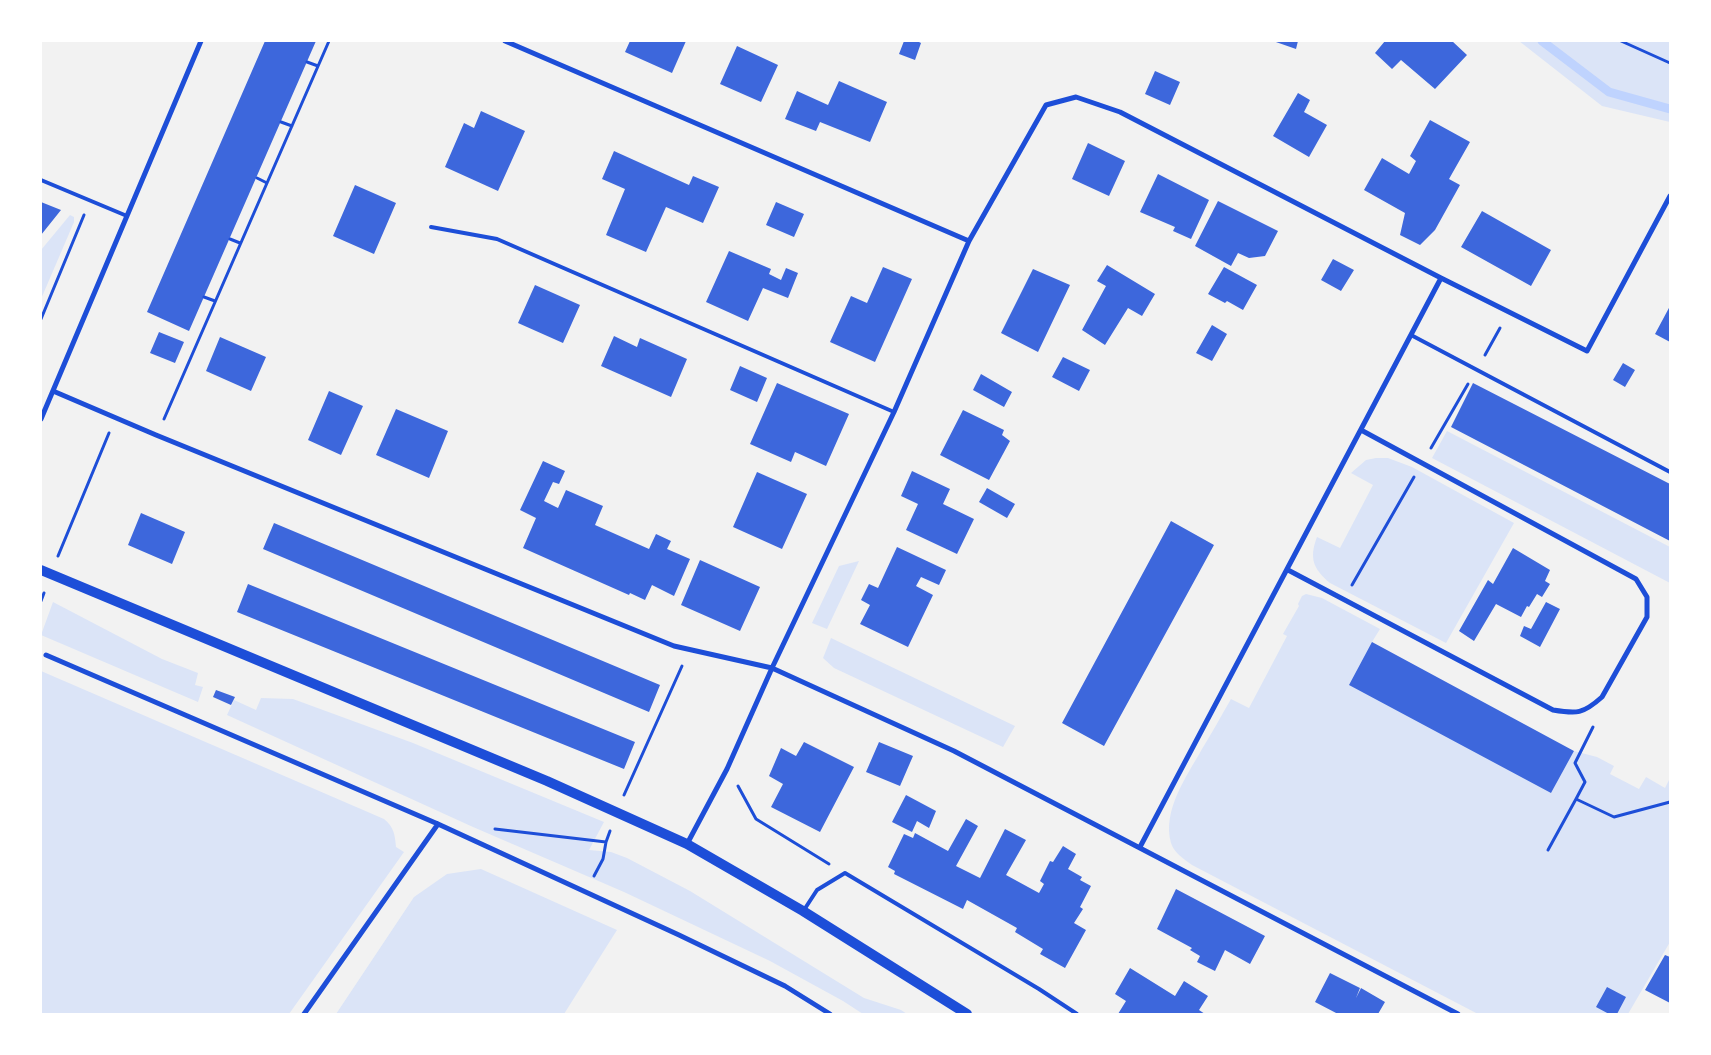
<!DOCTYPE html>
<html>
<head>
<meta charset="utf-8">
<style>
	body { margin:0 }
	#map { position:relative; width:1711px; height:1055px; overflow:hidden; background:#f2f2f2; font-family:"Exo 2",sans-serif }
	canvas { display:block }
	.frame { position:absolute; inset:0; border:42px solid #fff; pointer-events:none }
</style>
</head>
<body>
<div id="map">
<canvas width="1711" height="1055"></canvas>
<div class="frame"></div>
</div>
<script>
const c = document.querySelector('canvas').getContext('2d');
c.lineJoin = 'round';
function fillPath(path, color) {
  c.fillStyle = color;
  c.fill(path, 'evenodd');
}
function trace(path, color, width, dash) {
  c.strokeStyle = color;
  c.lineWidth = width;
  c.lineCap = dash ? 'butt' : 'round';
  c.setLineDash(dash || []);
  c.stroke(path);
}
const green = new Path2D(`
	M 1519,41 L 1670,41 L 1670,122 L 1602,106 Z
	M 70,215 L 74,217 L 74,222 L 41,299 L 41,250 Z
	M 1447,431 L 1670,547 L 1670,583 L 1432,458 Z
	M 1376,458 L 1388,458 L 1412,467 L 1514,523 L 1446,643 L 1330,583 C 1313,569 1309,558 1317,537 L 1340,548 L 1373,485 L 1351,473 L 1366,460 Z
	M 859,561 L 827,629 L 812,623 L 839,566 Z
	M 1306,594 L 1322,598 L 1380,629 L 1372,642 L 1551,793 L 1574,751 L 1597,757 L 1614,766 L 1610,774 L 1639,789 L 1646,777 L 1665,788 L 1670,778 L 1670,942 L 1628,1014 L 1478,1014 L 1192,865 C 1184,859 1174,853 1171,843 C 1162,810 1187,776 1202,749 C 1212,733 1221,716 1231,699 L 1249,708 L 1287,636 L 1283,634 L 1299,606 L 1298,604 L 1302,596 Z
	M 53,602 L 162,659 L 198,673 L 195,685 L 203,687 L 198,702 L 41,635 Z
	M 831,638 L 1015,726 L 1003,747 L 834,668 L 823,658 Z
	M 41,671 L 384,819 C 394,827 395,835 396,847 L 404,852 L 289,1014 L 41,1014 Z
	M 261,698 L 293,699 L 413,743 L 604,822 L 589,850 L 611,852 L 627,858 L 690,891 L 864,998 L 901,1010 L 907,1014 L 863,1014 L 843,1001 L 770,961 L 624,892 L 473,827 L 227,715 L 234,700 L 256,710 Z
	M 481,869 L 617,930 L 564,1014 L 336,1014 L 414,897 L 447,874 Z`);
const stream = new Path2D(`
	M 1542,41 L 1609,92 L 1670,109`);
const building = new Path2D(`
	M 265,41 L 316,41 L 189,331 L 147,312 Z
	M 630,41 L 686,41 L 672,73 L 625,52 Z
	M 904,41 L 917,41 L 921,43 L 915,60 L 899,54 Z
	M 1273,41 L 1298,41 L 1296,49 Z
	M 1385,41 L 1452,41 L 1467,55 L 1435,89 L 1401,60 L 1392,69 L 1375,53 Z
	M 737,46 L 778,65 L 761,102 L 720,84 Z
	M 1155,71 L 1180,82 L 1170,105 L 1145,94 Z
	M 839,81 L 887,102 L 870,142 L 820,122 L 816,131 L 785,119 L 797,91 L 828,105 Z
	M 1298,93 L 1310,100 L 1304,112 L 1327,125 L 1309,157 L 1273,136 Z
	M 481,111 L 525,131 L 498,191 L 445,167 L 464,123 L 474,128 Z
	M 1430,120 L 1470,142 L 1449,179 L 1460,185 L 1435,230 L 1420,245 L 1400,235 L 1405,213 L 1364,190 L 1382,158 L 1409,174 L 1416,161 L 1410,156 Z
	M 1088,143 L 1125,161 L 1109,196 L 1072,179 Z
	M 614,151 L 689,185 L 693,176 L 719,187 L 703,223 L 666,207 L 646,252 L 606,235 L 625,189 L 602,179 Z
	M 1158,174 L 1209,200 L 1191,239 L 1173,231 L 1175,227 L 1140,212 Z
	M 355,185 L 396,203 L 374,254 L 333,236 Z
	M 1218,201 L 1278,231 L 1265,256 L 1249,258 L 1238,253 L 1231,266 L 1195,246 Z
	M 41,202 L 61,210 L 41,235 Z
	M 776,202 L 804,214 L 794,237 L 766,225 Z
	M 1482,211 L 1551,250 L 1531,286 L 1461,247 Z
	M 729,251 L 771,269 L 769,274 L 781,280 L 786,268 L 798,273 L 788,298 L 763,288 L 748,321 L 706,302 Z
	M 1333,259 L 1354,270 L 1341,291 L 1321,280 Z
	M 1107,265 L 1155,294 L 1142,316 L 1128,308 L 1105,345 L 1082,330 L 1106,286 L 1097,281 Z
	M 883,267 L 912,279 L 875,362 L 830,342 L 851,296 L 867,303 Z
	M 1224,267 L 1257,285 L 1243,310 L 1227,301 L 1225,303 L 1208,294 Z
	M 1033,269 L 1070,285 L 1038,352 L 1001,333 Z
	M 535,285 L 580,305 L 563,343 L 518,323 Z
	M 1670,306 L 1670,342 L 1655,334 Z
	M 1212,325 L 1227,334 L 1212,361 L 1196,353 Z
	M 159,332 L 184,342 L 175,363 L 150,353 Z
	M 614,336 L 637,347 L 640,338 L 687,359 L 671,397 L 601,366 Z
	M 220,337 L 266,357 L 251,391 L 206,371 Z
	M 1063,357 L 1090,370 L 1079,391 L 1052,377 Z
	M 1623,363 L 1635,370 L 1625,387 L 1613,380 Z
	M 740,366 L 767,378 L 757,402 L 730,390 Z
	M 981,374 L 1012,392 L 1004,407 L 973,390 Z
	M 777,383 L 849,414 L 826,466 L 795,452 L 791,462 L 750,444 Z
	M 1473,383 L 1670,484 L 1670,541 L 1451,427 Z
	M 329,391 L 363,406 L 341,455 L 308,440 Z
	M 396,409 L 448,431 L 429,478 L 376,455 Z
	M 963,410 L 1004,430 L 1002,435 L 1010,441 L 989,480 L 940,455 Z
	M 543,461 L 565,471 L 559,484 L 553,482 L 544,501 L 558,508 L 566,490 L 603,506 L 595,525 L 649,549 L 656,534 L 671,541 L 667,549 L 690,559 L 674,596 L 652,585 L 645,600 L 630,593 L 629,595 L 523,548 L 536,518 L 520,510 Z
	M 912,471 L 950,489 L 943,504 L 974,519 L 957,554 L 906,530 L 918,504 L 901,496 Z
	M 757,472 L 807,494 L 782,549 L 733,527 Z
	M 987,488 L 1015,504 L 1007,518 L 979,502 Z
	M 141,513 L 185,532 L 172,564 L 128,545 Z
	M 1171,521 L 1214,545 L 1104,746 L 1062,723 Z
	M 274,523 L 660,685 L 649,712 L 263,549 Z
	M 897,547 L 946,570 L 939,585 L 921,577 L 916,586 L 933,595 L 908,647 L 860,624 L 870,605 L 861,600 L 869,584 L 878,588 Z
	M 1513,548 L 1550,570 L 1545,581 L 1550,584 L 1542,597 L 1537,594 L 1529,607 L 1527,606 L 1521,617 L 1496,604 L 1474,641 L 1459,631 L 1488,580 L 1493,584 Z
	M 700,560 L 760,587 L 740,631 L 681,605 Z
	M 248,584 L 635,742 L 624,769 L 237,612 Z
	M 1546,602 L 1560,609 L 1540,647 L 1520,636 L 1524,626 L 1531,629 Z
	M 1372,642 L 1574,751 L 1551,793 L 1349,685 Z
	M 216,690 L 235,697 L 231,705 L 213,697 Z
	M 804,742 L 854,767 L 820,832 L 771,807 L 783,784 L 769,776 L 781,748 L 796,756 Z
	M 879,742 L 913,756 L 900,786 L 866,772 Z
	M 906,795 L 936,811 L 929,828 L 917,821 L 912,832 L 892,822 Z
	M 966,819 L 978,826 L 956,866 L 980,878 L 1005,829 L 1026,840 L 1006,875 L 1039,893 L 1044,884 L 1040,881 L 1050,861 L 1053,862 L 1063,846 L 1076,854 L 1068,869 L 1082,877 L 1080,880 L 1091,886 L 1080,907 L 1083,909 L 1074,923 L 1086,930 L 1065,968 L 1040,954 L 1043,949 L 1015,932 L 1017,928 L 967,900 L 963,909 L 894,874 L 895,871 L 888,867 L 904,834 L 913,838 L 915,833 L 948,851 Z
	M 1176,889 L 1265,936 L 1250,964 L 1225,950 L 1215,971 L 1197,962 L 1200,956 L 1190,950 L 1192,948 L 1157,929 Z
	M 1665,955 L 1670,957 L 1670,1003 L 1645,990 Z
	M 1130,968 L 1175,996 L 1184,981 L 1208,996 L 1199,1010 L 1205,1014 L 1118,1014 L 1126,1001 L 1115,994 Z
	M 1330,973 L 1360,988 L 1356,998 L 1361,988 L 1385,1002 L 1378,1014 L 1338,1014 L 1315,1002 Z
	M 1607,987 L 1626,997 L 1617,1014 L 1609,1014 L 1596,1007 Z`);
const path = new Path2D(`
	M 1621,41 L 1670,63
	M 307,62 L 318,66
	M 281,122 L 292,126
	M 257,178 L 267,183
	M 230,239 L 240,243
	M 204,297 L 215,301
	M 41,319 L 84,215
	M 1485,355 L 1500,328
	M 164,419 L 329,41
	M 1431,448 L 1468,384
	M 58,556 L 109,433
	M 1352,585 L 1414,477
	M 41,601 L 44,593
	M 1593,727 L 1575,763 L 1585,782 L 1576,799 L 1614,817 L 1670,802
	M 738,786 L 756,819 L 829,864
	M 624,795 L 682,666
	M 495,829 L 606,842 L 610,831
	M 1548,850 L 1576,799
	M 594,876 L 603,859 L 606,842`);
const service = new Path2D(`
	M 41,180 L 127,216
	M 431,227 L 497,239 L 894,412
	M 1411,335 L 1670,472
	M 804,910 L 817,890 L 845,873 L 1039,989 L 1077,1014`);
const minor = new Path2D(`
	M 505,41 L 969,241 L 1046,105 L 1076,97 L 1120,112 L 1441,278 L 1587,351 L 1670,196
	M 53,391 L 156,435 L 674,646 L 772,668 L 954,751 L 1458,1014
	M 41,419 L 201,41
	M 1288,570 L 1553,710 C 1577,714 1583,714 1602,697 L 1647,617 L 1647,597 L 1636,579 L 1361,430
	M 46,655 L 438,824 L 679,935 L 785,986 L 830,1014
	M 687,844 L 727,769 L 772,668 L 894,412 L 969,241
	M 1140,847 L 1441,278
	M 304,1014 L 438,824`);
const secondary = new Path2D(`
	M 41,570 L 547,781 L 687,844 L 803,911 L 967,1014`);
fillPath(green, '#dbe4f7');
trace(stream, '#bfd3fe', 9);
fillPath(building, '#3d67dc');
trace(path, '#1d4ed8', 3);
trace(service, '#1d4ed8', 4);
trace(minor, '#1d4ed8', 5);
trace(secondary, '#1d4ed8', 10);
</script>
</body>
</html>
